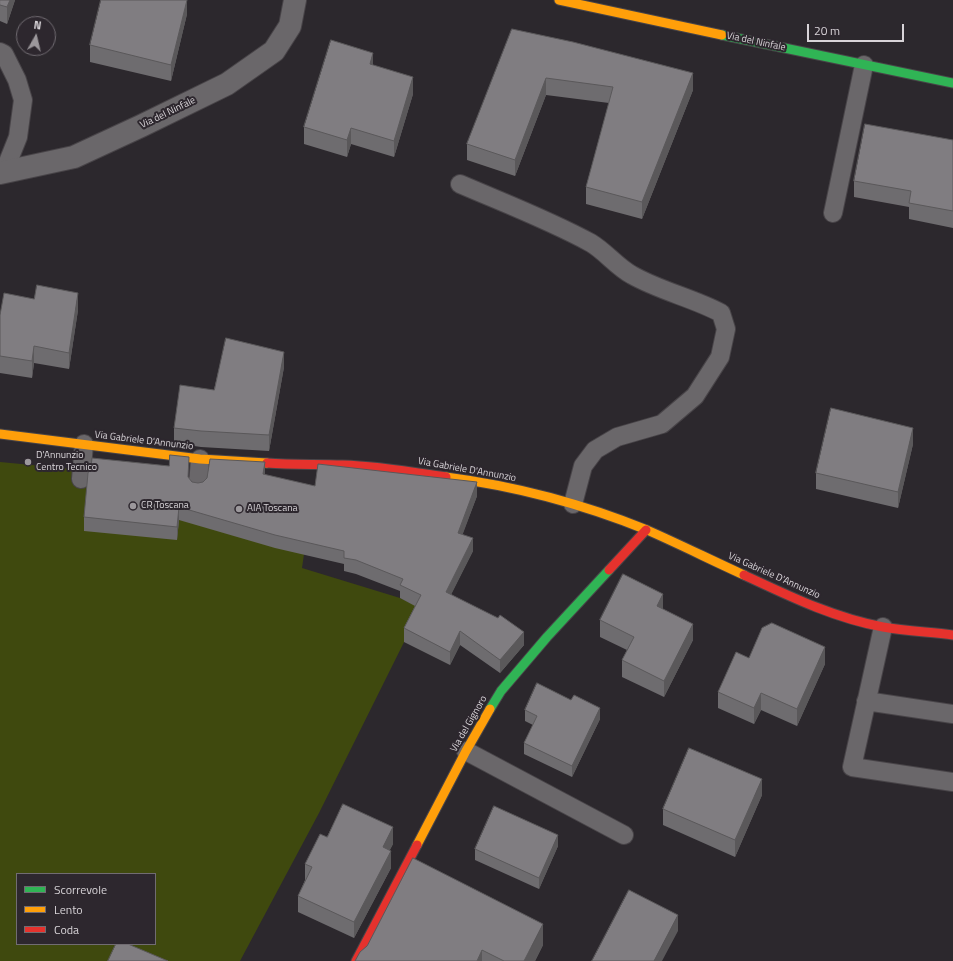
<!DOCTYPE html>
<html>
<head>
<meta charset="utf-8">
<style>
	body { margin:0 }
	#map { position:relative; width:953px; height:961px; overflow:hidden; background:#2c282d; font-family:"Titillium Web",sans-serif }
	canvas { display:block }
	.legend { position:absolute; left:16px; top:873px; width:140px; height:72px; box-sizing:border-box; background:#2d272e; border:1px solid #716c72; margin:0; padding:5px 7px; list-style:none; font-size:12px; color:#d8d4d8 }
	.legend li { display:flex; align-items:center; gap:8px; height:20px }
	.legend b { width:20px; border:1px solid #716c72 }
	.north { position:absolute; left:16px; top:16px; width:40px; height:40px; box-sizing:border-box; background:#2d272e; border:1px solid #716c72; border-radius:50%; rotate:8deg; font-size:11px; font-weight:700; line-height:16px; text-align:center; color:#d8d4d8 }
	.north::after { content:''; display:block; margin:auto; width:14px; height:18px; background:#9c989c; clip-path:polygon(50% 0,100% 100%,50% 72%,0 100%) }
	.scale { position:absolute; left:807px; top:24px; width:97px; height:18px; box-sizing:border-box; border:2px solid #d8d4d8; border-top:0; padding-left:5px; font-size:12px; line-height:14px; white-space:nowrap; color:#d8d4d8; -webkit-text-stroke:3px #2d272e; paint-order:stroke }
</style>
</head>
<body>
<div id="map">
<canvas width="953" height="961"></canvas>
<ul class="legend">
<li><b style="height:5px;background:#30b455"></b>Scorrevole</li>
<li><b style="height:5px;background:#ff9f0a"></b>Lento</li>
<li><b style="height:5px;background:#e5322d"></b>Coda</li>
</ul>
<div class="north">N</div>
<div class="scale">20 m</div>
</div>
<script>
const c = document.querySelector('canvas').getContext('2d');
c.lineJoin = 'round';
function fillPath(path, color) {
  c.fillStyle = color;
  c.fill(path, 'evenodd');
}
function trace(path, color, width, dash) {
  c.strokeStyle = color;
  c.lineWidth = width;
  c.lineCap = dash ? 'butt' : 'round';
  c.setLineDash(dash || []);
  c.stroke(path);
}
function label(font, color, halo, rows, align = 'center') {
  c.font = font + ' "Titillium Web",sans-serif';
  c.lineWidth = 4;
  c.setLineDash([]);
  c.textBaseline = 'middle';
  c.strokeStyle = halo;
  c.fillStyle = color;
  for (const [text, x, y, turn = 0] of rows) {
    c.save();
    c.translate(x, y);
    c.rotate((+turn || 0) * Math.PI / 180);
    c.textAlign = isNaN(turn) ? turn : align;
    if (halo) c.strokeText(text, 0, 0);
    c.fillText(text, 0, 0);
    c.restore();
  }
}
const green = new Path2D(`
	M 0,462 L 74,469 L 304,554 L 302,568 L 400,598 L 421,608 L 319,813 L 240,961 L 0,961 ZM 17,874 L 155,874 L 155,944 L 17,944 Z`);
const lane = new Path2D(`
	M 0,52 L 4,54 L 17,80 L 23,100 L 18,137 L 4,172
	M 460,184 C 504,203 549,220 591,243 C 606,252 617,267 632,275 C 660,291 693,298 721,313 L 726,329 L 720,357 L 695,396 L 662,424 L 617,437 L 595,450 L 583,466 L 573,504
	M 833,213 L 864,65
	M 81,479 L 84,444
	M 198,486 L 200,459
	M 883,627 L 852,767 L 953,782
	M 866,701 L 953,714
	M 466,751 L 624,835`);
const street = new Path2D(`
	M 0,173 L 74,157 L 141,126 L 227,84 L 274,51 L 290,26 L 295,0`);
const fast = new Path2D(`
	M 722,35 L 953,83
	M 490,709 L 501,691 L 547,637 L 609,570`);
const slow = new Path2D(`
	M 559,0 L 722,35
	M 0,434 L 200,459 L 267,463
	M 446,477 C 515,486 583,504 647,530 C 679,544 711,560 744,575
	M 417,845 L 466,751 L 490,709`);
const jam = new Path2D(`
	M 267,463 C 292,465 317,464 343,465 C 377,466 412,472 446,477
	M 609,570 L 646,530
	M 744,575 C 789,596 834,618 883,627 C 906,631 930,632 953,635
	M 356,961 L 417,845`);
const wall = new Path2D(`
	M 0,0 L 15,0 L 7,24 L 0,21 Z
	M 187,0 L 187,14 L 171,81 L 90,62 L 90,45 Z
	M 512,29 L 693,90 L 642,219 L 586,204 L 586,187 L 609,103 L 546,95 L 515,176 L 467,160 L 467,144 Z
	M 373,65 L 413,94 L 394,157 L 351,144 L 347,157 L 304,144 L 304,127 Z
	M 953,140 L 953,228 L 909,219 L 909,207 L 854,197 L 854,181 Z
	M 78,310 L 69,369 L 34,363 L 32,378 L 0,373 L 0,315 Z
	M 284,367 L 269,451 L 201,447 L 174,443 L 174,428 L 214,390 Z
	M 913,444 L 898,508 L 816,489 L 816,473 Z
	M 169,466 L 189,477 L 192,482 L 198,483 L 265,475 L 315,486 L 477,496 L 462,535 L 473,551 L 451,594 L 524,645 L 500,673 L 460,645 L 450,665 L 404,642 L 404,628 L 415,606 L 400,598 L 400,591 L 356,574 L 344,571 L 344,564 L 275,548 L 179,520 L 177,540 L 84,531 L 84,517 Z
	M 663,609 L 693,640 L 664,697 L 622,677 L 622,660 L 627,650 L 600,637 L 600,620 Z
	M 749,658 L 825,664 L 797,726 L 761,710 L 754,724 L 718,708 L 718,692 Z
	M 525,710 L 600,719 L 572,777 L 524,754 L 524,743 L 533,725 L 525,721 Z
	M 762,795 L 735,857 L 663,825 L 663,809 Z
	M 393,844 L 389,851 L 391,868 L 354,938 L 298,912 L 298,896 L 305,880 L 305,864 Z
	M 558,846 L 539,889 L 475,860 L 475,849 Z
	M 543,945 L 535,961 L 355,961 Z`);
const shadedWall = new Path2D(`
	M 10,0 L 15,0 L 7,24 L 7,7 Z
	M 187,0 L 187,14 L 171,81 L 171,65 Z
	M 373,53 L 373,70 L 370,64 Z
	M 693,73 L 693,90 L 642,219 L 642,202 Z
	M 413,77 L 413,94 L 394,157 L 394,141 Z
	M 546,78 L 546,95 L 515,176 L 515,160 Z
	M 351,128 L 351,144 L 347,157 L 347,140 Z
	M 78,293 L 78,310 L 69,369 L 69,353 Z
	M 34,346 L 34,363 L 32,378 L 32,361 Z
	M 284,352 L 284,367 L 269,451 L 269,435 Z
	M 913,428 L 913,444 L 898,508 L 898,492 Z
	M 265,462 L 265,476 L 263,474 Z
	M 477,482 L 477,496 L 458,547 L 458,533 Z
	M 179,507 L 179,520 L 177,540 L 177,527 Z
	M 473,538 L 473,551 L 446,605 L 446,592 Z
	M 663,594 L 663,610 L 657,606 Z
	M 693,624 L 693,640 L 664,697 L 664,681 Z
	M 460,631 L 460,645 L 450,665 L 450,652 Z
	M 524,632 L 524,645 L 500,673 L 500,660 Z
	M 825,647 L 825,664 L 797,726 L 797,709 Z
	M 761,693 L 761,710 L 754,724 L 754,708 Z
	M 600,708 L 600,719 L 572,777 L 572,766 Z
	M 762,779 L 762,795 L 735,857 L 735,840 Z
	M 393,827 L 393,844 L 383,864 L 383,847 Z
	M 558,835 L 558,846 L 539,889 L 539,878 Z
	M 391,851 L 391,868 L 354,938 L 354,922 Z
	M 678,915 L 678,931 L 662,961 L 654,961 Z
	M 543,924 L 543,945 L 535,961 L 524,961 Z
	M 482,950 L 482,961 L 477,961 Z`);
const building = new Path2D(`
	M 0,0 L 10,0 L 7,7 L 0,5 Z
	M 101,0 L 187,0 L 171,65 L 90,45 Z
	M 512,29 L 573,42 L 693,73 L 642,202 L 586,187 L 613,87 L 546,78 L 515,160 L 467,144 Z
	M 331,40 L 373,53 L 370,64 L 413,77 L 394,141 L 351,128 L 347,140 L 304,127 Z
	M 865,124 L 953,140 L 953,211 L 909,203 L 911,191 L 854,181 Z
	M 37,285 L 78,293 L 69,353 L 34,346 L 32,361 L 0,356 L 0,315 L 4,293 L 34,299 Z
	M 226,338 L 284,352 L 269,435 L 201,431 L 174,428 L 180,385 L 214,390 Z
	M 831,408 L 913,428 L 898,492 L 816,473 Z
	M 170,455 L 189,457 L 188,477 L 192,482 L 198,483 L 203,482 L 207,478 L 210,459 L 265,462 L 263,474 L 315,486 L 318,464 L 477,482 L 458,533 L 473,538 L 446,592 L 498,618 L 500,615 L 524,632 L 500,660 L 460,631 L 450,652 L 404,628 L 421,595 L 400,585 L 403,579 L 356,560 L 344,558 L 344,551 L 275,535 L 179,507 L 177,527 L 84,517 L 88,473 L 91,467 L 92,458 L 169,466 Z
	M 623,574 L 663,594 L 657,606 L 693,624 L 664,681 L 622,660 L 634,637 L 600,620 Z
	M 772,623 L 825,647 L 797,709 L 761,693 L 754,708 L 718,692 L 736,652 L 749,658 L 762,628 Z
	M 537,683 L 571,700 L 574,695 L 600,708 L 572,766 L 524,743 L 537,716 L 525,710 Z
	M 689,748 L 762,779 L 735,840 L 663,809 Z
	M 343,804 L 393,827 L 383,847 L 391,851 L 354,922 L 298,896 L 312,867 L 305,864 L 320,834 L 327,837 Z
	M 494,806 L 558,835 L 539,878 L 475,849 Z
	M 413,858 L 543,924 L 524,961 L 504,961 L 482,950 L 477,961 L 355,961 L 360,952 L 367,946 Z
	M 629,890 L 678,915 L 654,961 L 592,961 Z
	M 116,944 L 128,944 L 168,961 L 108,961 Z`);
const markers = [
	[28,462,4,"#9c989c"],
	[133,506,4,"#9c989c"],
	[239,509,4,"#9c989c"]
];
const streetNames = [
	["Via del Ninfale",756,42,12],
	["Via del Ninfale",168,113,-26],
	["Via Gabriele D'Annunzio",144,441,7],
	["Via Gabriele D'Annunzio",467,470,10],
	["Via Gabriele D'Annunzio",774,576,24],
	["Via del Gignoro",469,724,-60]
];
const poiNames = [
	["D'Annunzio",36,456],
	["Centro Tecnico",36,468],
	["CR Toscana",141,506],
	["AIA Toscana",247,509]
];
fillPath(green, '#3f490e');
trace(lane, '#484448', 20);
trace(street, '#484448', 24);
trace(fast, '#484448', 11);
trace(slow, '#484448', 11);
trace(jam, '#484448', 11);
trace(lane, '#6a676a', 18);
trace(street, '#6a676a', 22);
trace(fast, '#30b455', 9);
trace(slow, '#ff9f0a', 9);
trace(jam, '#e5322d', 9);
fillPath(wall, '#6e6c6f');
fillPath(shadedWall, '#5a585a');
fillPath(building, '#807d81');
trace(building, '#5a585a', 1);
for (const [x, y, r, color] of markers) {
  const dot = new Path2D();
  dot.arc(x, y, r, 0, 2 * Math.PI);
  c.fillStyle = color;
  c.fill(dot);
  trace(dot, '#2d272e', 1.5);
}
label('10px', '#d8d4d8', '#2d272e', streetNames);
label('10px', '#d8d4d8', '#2d272e', poiNames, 'left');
</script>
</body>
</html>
